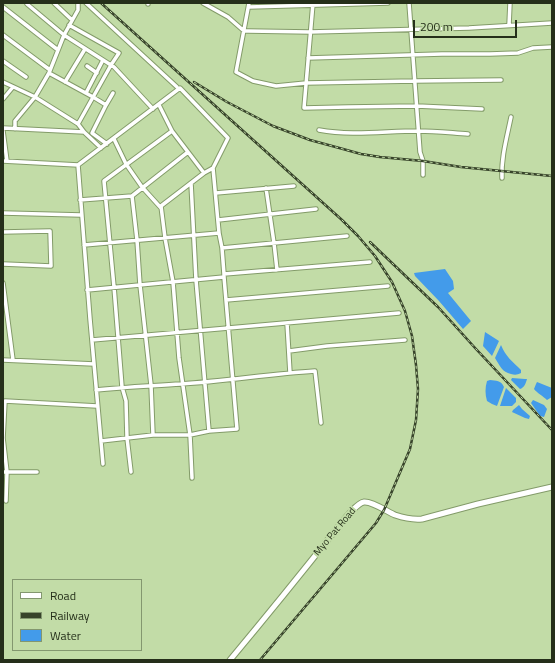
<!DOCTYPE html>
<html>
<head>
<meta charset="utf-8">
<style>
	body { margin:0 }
	#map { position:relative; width:555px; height:663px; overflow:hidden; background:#c2dca7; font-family:"Titillium Web",sans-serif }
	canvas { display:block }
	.frame { position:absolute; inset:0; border:4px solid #252f1a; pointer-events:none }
	.legend { position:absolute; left:12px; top:579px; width:130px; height:72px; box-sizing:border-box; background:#c2dca7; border:1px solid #83976f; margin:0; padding:5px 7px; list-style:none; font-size:12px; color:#252f1a }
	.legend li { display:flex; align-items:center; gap:8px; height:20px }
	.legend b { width:20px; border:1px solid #83976f }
	.scale { position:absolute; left:413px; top:20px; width:104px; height:18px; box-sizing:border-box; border:2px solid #252f1a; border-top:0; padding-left:5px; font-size:12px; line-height:14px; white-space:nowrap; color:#252f1a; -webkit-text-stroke:3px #c2dca7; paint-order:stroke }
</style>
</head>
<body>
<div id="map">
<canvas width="555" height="663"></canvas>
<div class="frame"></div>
<ul class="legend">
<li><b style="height:5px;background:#fff"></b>Road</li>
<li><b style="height:5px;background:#37432a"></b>Railway</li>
<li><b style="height:11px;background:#439bea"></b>Water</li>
</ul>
<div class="scale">200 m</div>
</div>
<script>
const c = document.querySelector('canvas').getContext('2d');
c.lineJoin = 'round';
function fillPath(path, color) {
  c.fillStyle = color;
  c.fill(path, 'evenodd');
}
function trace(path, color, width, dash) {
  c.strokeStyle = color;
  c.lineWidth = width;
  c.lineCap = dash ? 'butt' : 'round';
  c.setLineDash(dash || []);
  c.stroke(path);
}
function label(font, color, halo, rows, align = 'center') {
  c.font = font + ' "Titillium Web",sans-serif';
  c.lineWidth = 4;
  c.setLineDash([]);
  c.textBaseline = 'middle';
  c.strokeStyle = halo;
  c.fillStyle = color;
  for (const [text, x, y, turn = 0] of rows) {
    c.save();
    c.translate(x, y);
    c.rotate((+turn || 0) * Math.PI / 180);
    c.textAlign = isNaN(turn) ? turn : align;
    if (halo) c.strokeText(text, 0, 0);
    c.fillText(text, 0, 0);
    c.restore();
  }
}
const water = new Path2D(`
	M 445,269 L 453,281 L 454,289 L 448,293 L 471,321 L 463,329 L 439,301 L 415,276 L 414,273 Z
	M 485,332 L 499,341 L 492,356 L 483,346 Z
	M 501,345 C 506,357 512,361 521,370 L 521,373 C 517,375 515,375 511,374 C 502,372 500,366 495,358 Z
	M 512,378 L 525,379 L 527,379 C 526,383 524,388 520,389 L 511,380 Z
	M 490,380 C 496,381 501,380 504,387 L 497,406 L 492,404 L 487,401 C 485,394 485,388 487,381 Z
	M 537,382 L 552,388 L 552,397 L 547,400 C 543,396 537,393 534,389 L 536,384 Z
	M 506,388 L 516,398 L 516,402 L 512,406 L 500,406 Z
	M 533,400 L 544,405 L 547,409 L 544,417 L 540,416 L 531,403 Z
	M 519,405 L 522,409 L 530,416 L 529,419 L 525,418 L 512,412 L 513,410 Z`);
const minor = new Path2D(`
	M 54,3 L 72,20
	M 86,3 L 177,87
	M 148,3 L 148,4
	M 203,3 L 228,17 L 244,31 L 248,31 L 310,32 L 469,28 L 552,23
	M 249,3 L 236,72 L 253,81 L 276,86 L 306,83 L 415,81 L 501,80
	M 313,3 L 304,108 L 348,107 L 417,106 L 482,109
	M 409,3 L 420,152 L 423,161 L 423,175
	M 27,4 L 64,35 L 114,67 L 153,109
	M 3,7 L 58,50
	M 249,7 L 388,3
	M 69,25 L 119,53 L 111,65 L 78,124
	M 509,25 L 510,3
	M 3,35 L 50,70
	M 308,58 L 442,54 L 490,54 L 518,53 L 533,48 L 552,47
	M 3,61 L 26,77
	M 87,66 L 97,73
	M 49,73 L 93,97 L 106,105 L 92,133 L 107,144
	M 3,82 L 35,97 L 78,124 L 84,132 L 101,148
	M 65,82 L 85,49
	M 86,93 L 103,60
	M 3,99 L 13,87
	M 106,105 L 113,93
	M 159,105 L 172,131 L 204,173
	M 3,128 L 84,132
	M 15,129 L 15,121 L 35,97 L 49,73 L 64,35 L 78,10 L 78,3
	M 319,130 C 352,136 385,131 418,131 C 435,131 452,133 468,134
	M 3,131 L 7,161
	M 114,139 L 126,164 L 142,187 L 161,208
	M 3,161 L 78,165
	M 502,178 C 501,157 507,137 511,117
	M 191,183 L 196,280 L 209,431
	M 266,188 L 274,243 L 277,270
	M 216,193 L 294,186
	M 132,196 L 137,240 L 140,285 L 151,385 L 153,435
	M 80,200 L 132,196 L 188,152
	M 3,213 L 81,215
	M 218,220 L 316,209
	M 3,232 L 50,231 L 51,266 L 3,264
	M 84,245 L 219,233 L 222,248 L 224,274 L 224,277 L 237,429 L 209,431 L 190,435 L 153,435 L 101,441
	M 222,248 L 347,236
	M 224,274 L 370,262
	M 3,283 L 13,360
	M 87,290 L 224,277
	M 226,300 L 388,286
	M 287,323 L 290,373
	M 92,340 L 399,313
	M 289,351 L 327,346 L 405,340
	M 3,360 L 94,364
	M 96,390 C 125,387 153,386 181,384 C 226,381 270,374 315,371 L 321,423
	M 5,401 L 3,438 L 7,472 L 6,501
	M 5,401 L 97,406
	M 103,464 L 90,319 L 78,165 L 180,88 L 228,138 L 213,168 L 219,233
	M 3,472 L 37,472
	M 131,472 L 127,438 L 126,401 L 122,387 L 114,287 L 104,181 L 172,131
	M 192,478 L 190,435 L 179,358 L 173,282 L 165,238 L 161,206 L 204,173 L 213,168`);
const secondary = new Path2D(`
	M 230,660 C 265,618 300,575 334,532 C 340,525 356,503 364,502 C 372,501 388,512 395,515 C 404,518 412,520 422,519 L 478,504 L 552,487`);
const rail = new Path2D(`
	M 101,3 L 342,220 L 358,236 L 375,256 L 392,282 L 405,311 L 412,336 L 416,365 L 418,389 L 416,420 L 410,449 L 384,510 L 376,523 L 260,660
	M 194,82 L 227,102 L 273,126 L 310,140 L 343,149 L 361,154 L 380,157 L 423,161 L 461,167 L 552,176
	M 370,242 L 438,307 L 476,349 L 552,430`);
const streetNames = [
	["Myo Pat Road",335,532,-50]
];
fillPath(water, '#439bea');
trace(minor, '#839b69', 5.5);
trace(secondary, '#839b69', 7);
trace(minor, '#fff', 3.5);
trace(secondary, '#fff', 5);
trace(rail, '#37432a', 2.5);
trace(rail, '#c2dca7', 1, [3]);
label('10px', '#252f1a', '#c2dca7', streetNames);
</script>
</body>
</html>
